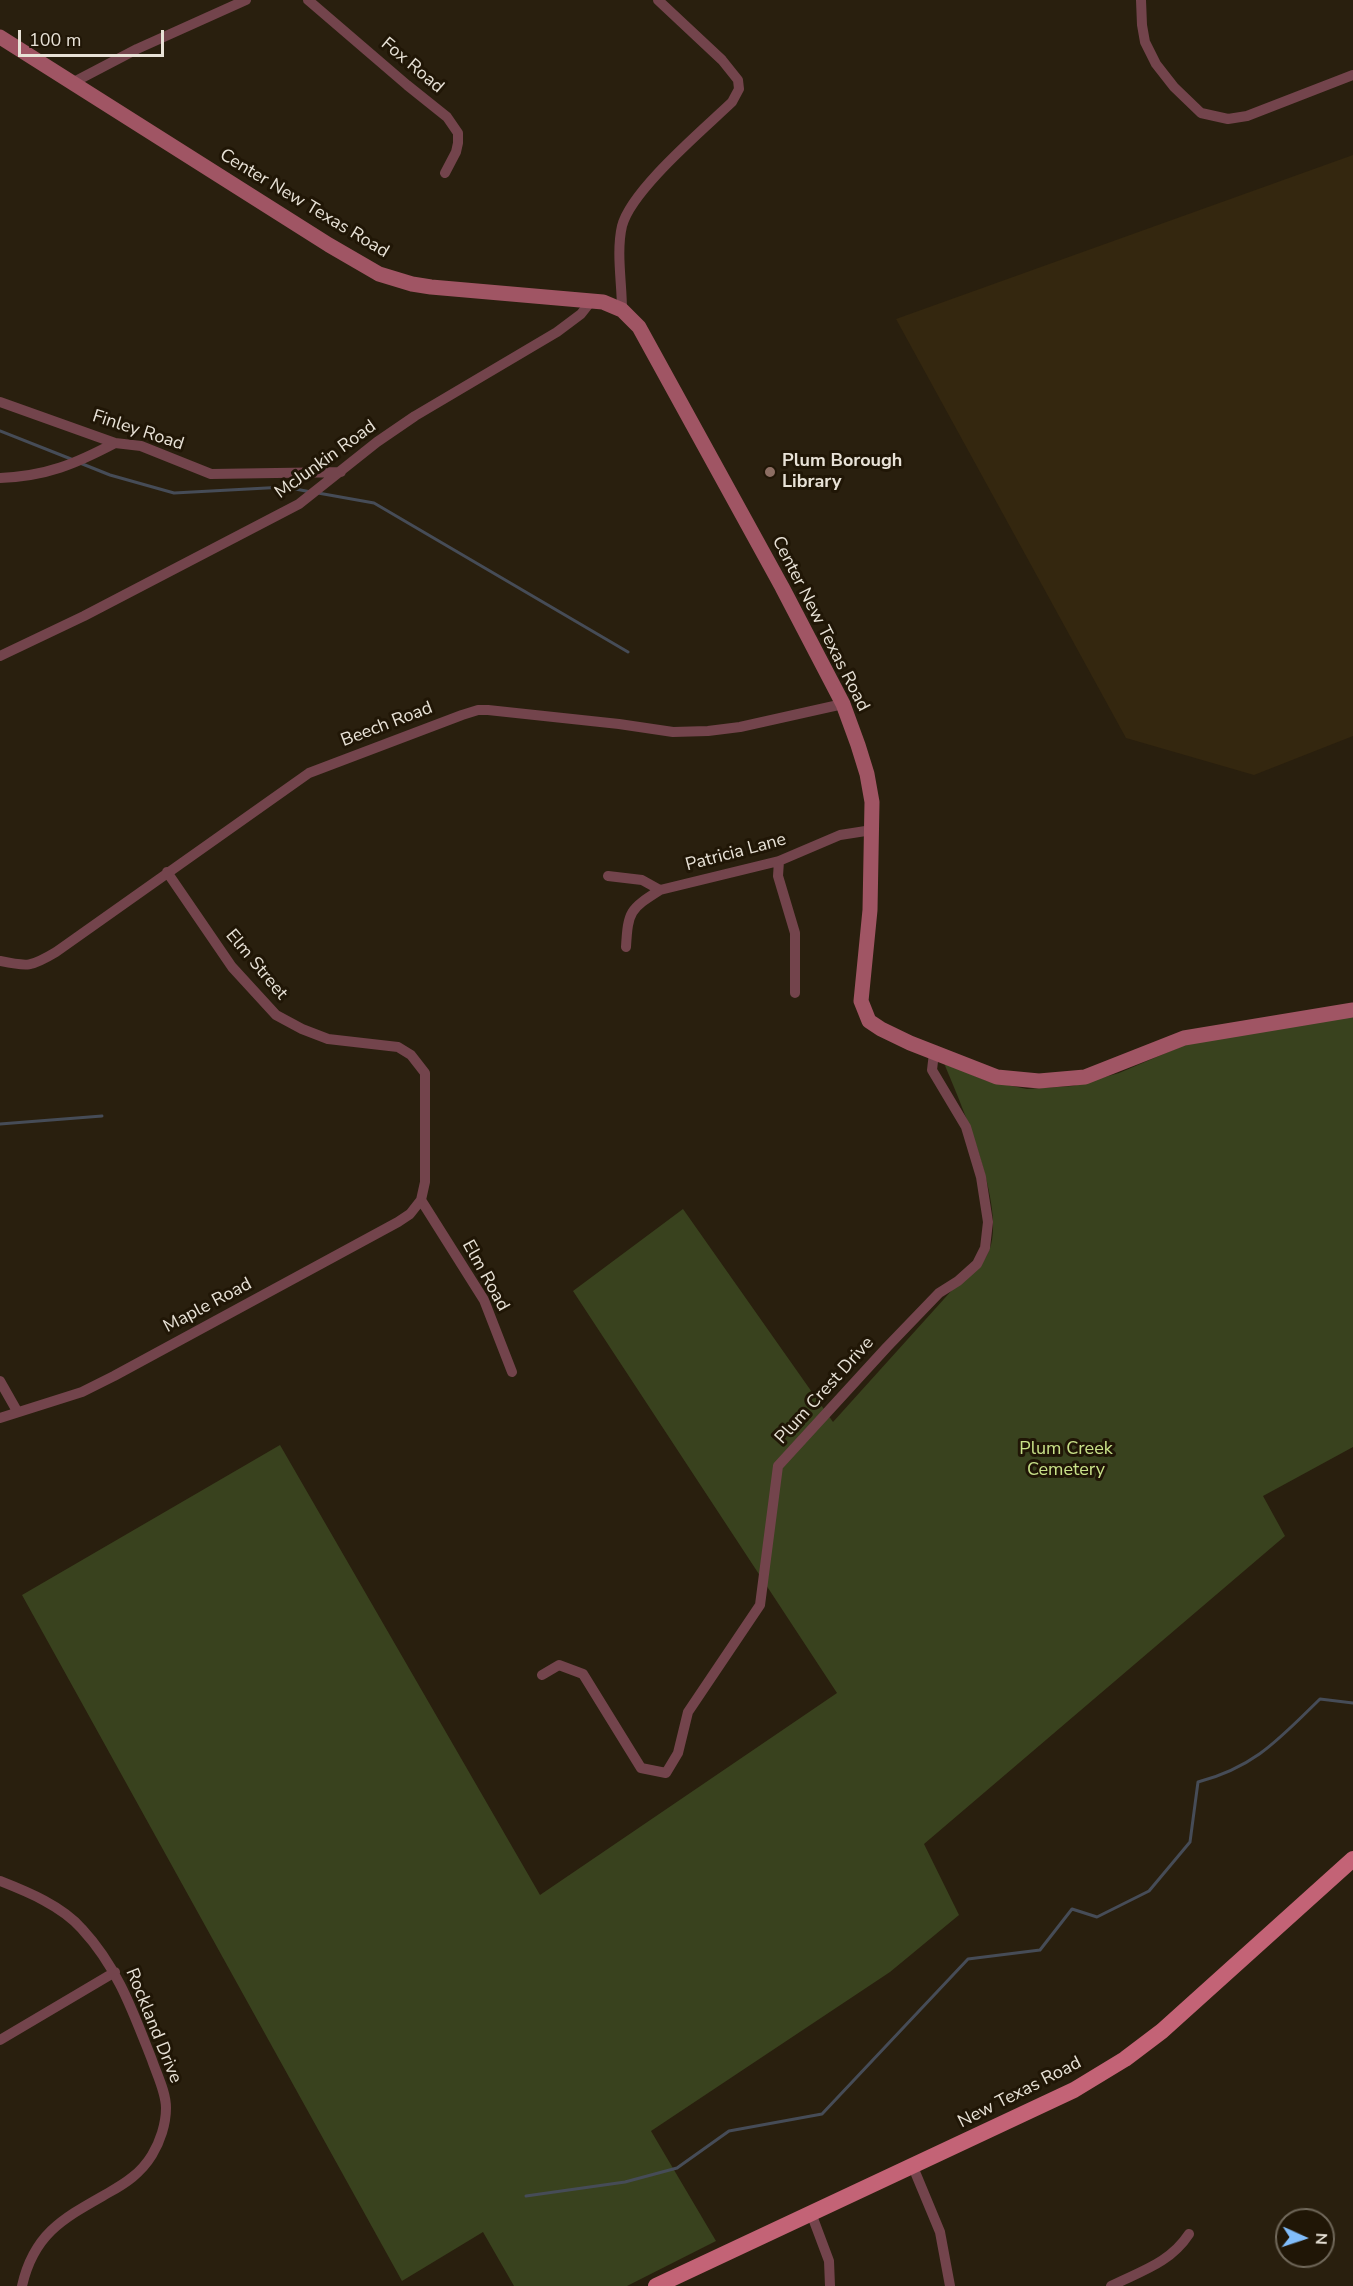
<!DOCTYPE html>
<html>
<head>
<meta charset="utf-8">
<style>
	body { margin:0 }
	#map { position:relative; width:1353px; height:2286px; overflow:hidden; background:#291f0e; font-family:"Nunito Sans",sans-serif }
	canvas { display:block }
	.north { position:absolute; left:1275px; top:2208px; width:60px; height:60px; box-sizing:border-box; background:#201606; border:2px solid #70685a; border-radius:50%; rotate:93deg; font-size:16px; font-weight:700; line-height:24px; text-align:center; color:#e8e2d7 }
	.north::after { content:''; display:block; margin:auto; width:21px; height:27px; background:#81bdfa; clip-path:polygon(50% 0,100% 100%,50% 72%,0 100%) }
	.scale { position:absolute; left:18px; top:30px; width:146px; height:27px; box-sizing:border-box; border:3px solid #e8e2d7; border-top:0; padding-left:8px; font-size:18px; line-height:21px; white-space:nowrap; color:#e8e2d7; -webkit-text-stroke:4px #201606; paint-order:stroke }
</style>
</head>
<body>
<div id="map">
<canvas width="1353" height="2286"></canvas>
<div class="north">N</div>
<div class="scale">100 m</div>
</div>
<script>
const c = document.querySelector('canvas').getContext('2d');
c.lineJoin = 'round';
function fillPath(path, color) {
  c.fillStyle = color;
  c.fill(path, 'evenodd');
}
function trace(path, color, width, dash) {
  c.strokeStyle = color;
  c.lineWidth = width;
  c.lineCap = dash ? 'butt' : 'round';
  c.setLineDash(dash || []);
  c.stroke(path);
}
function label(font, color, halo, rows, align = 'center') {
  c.font = font + ' "Nunito Sans",sans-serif';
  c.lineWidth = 6;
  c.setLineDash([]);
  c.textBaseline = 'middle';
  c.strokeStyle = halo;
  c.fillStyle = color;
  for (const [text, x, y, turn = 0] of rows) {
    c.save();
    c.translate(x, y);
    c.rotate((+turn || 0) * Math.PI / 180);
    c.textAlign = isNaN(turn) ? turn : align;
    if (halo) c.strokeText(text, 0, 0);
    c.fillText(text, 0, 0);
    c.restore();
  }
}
const built = new Path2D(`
	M 1353,155 L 1353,736 L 1254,775 L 1126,738 L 896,319 Z`);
const green = new Path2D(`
	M 1353,1016 L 1353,1447 L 1263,1496 L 1285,1536 L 924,1844 L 959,1915 L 890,1972 L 651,2131 L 716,2241 L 627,2286 L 514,2286 L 483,2232 L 402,2281 L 22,1595 L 280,1445 L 540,1895 L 837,1693 L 573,1291 L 683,1209 L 833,1422 L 953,1289 C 965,1280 978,1270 986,1257 C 1012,1217 961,1105 944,1063 L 987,1081 L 1027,1089 L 1073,1086 L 1119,1073 L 1187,1044 Z`);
const stream = new Path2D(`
	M 0,431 L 71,459
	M 80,463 L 110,475 L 174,493 L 285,487 L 311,492
	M 318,493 L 374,503 L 628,652
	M 0,1124 L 102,1116
	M 526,2196 L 625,2182 L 677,2168 L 729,2131 L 822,2114 L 968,1959 L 1040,1950 L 1072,1909 L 1097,1917 L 1149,1891 L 1190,1842 L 1198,1782 C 1255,1767 1279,1739 1320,1699 L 1353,1703`);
const street = new Path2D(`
	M 308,0 L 407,85 L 447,117 L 458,133 L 458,143 L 456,152 L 445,173
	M 1141,0 L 1142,25 L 1145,42 L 1156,64 L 1174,87 L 1201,113 L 1228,119 L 1247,116 L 1353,75
	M 72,83 L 137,49 L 246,0
	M 622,310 C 622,283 616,252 622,226 C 631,190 704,129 732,102 L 739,89 L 738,80 L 722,60 L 658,0
	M 0,402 L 115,443 L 141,446 L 211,474 L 341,472
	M 0,478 C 47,476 75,464 115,443
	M 0,656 L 84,616 L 299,504 L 377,442 L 415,416 L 557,332 L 581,314 L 592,300
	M 779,861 L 778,876 L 795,933 L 795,993
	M 608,876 L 642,880 L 660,890 L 779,861 L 840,835 L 872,830
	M 626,947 C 628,911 630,909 660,890
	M 0,961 C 28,967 31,967 56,952 L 309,773 L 462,715 L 478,710 L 488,710 L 619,724 L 673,732 L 708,731 L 740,727 L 843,704
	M 421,1200 L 484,1300 L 512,1372
	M 0,1381 L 17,1411
	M 0,1418 L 82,1392 L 114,1376 L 398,1222 L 410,1214 L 421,1200 L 425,1182 L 425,1073 L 411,1055 L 398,1047 L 328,1039 L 302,1029 L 276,1015 L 232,967 L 167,872
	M 542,1675 L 559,1665 L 583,1674 L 641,1768 L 666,1773 L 678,1753 L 688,1712 L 760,1605 L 778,1466 L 887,1347 L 939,1293 L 958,1281 L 977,1264 L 985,1248 L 988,1222 L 981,1177 L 966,1127 L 932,1070 L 934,1053
	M 0,1881 C 28,1892 62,1906 82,1929 C 118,1968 133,2012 152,2060 C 157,2075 166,2092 166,2108 C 166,2124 160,2142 152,2155 C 141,2173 126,2183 108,2193 C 64,2218 34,2233 22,2286
	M 0,2040 L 115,1972
	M 913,2167 L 940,2232 L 950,2286
	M 811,2213 L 829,2261 L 830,2286
	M 1111,2286 C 1141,2271 1170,2263 1189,2234`);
const secondary = new Path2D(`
	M 0,37 L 329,245 L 379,274 L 412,284 L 431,287 L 603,302 L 622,310 L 639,327 L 782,587 L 843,704 L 858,745 L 867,774 L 872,802 L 870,910 L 861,1001 L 869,1021 L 881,1029 L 910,1043 L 997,1077 L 1039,1081 L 1085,1077 L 1184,1038 L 1353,1010`);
const primary = new Path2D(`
	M 656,2286 L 1074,2090 L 1125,2059 L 1162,2031 L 1353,1859`);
const markers = [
	[770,472,6,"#8d6e63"]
];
const streetNames = [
	["Fox Road",412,66,40],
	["Center New Texas Road",304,204,31],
	["Finley Road",138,431,18],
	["McJunkin Road",326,460,-36],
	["Center New Texas Road",820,624,63],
	["Beech Road",387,725,-21],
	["Patricia Lane",736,853,-15],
	["Elm Street",256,965,50],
	["Elm Road",485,1276,61],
	["Maple Road",208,1306,-28],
	["Plum Crest Drive",825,1391,-48],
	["Rockland Drive",153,2026,68],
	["New Texas Road",1020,2093,-27]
];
const poiNames = [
	["Plum Borough",782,462],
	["Library",782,483]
];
const parkNames = [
	["Plum Creek",1066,1450],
	["Cemetery",1066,1471]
];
fillPath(built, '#34270f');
fillPath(green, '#39421e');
trace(stream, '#464c57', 3);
trace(street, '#73444c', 10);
trace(secondary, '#a05564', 15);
trace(primary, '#c36376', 16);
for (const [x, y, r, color] of markers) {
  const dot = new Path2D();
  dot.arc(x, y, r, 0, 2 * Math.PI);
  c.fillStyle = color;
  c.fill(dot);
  trace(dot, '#201606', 2);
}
label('18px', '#e8e2d7', '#201606', streetNames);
label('bold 18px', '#e8e2d7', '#201606', poiNames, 'left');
label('18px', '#c9e289', '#201606', parkNames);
</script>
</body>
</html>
